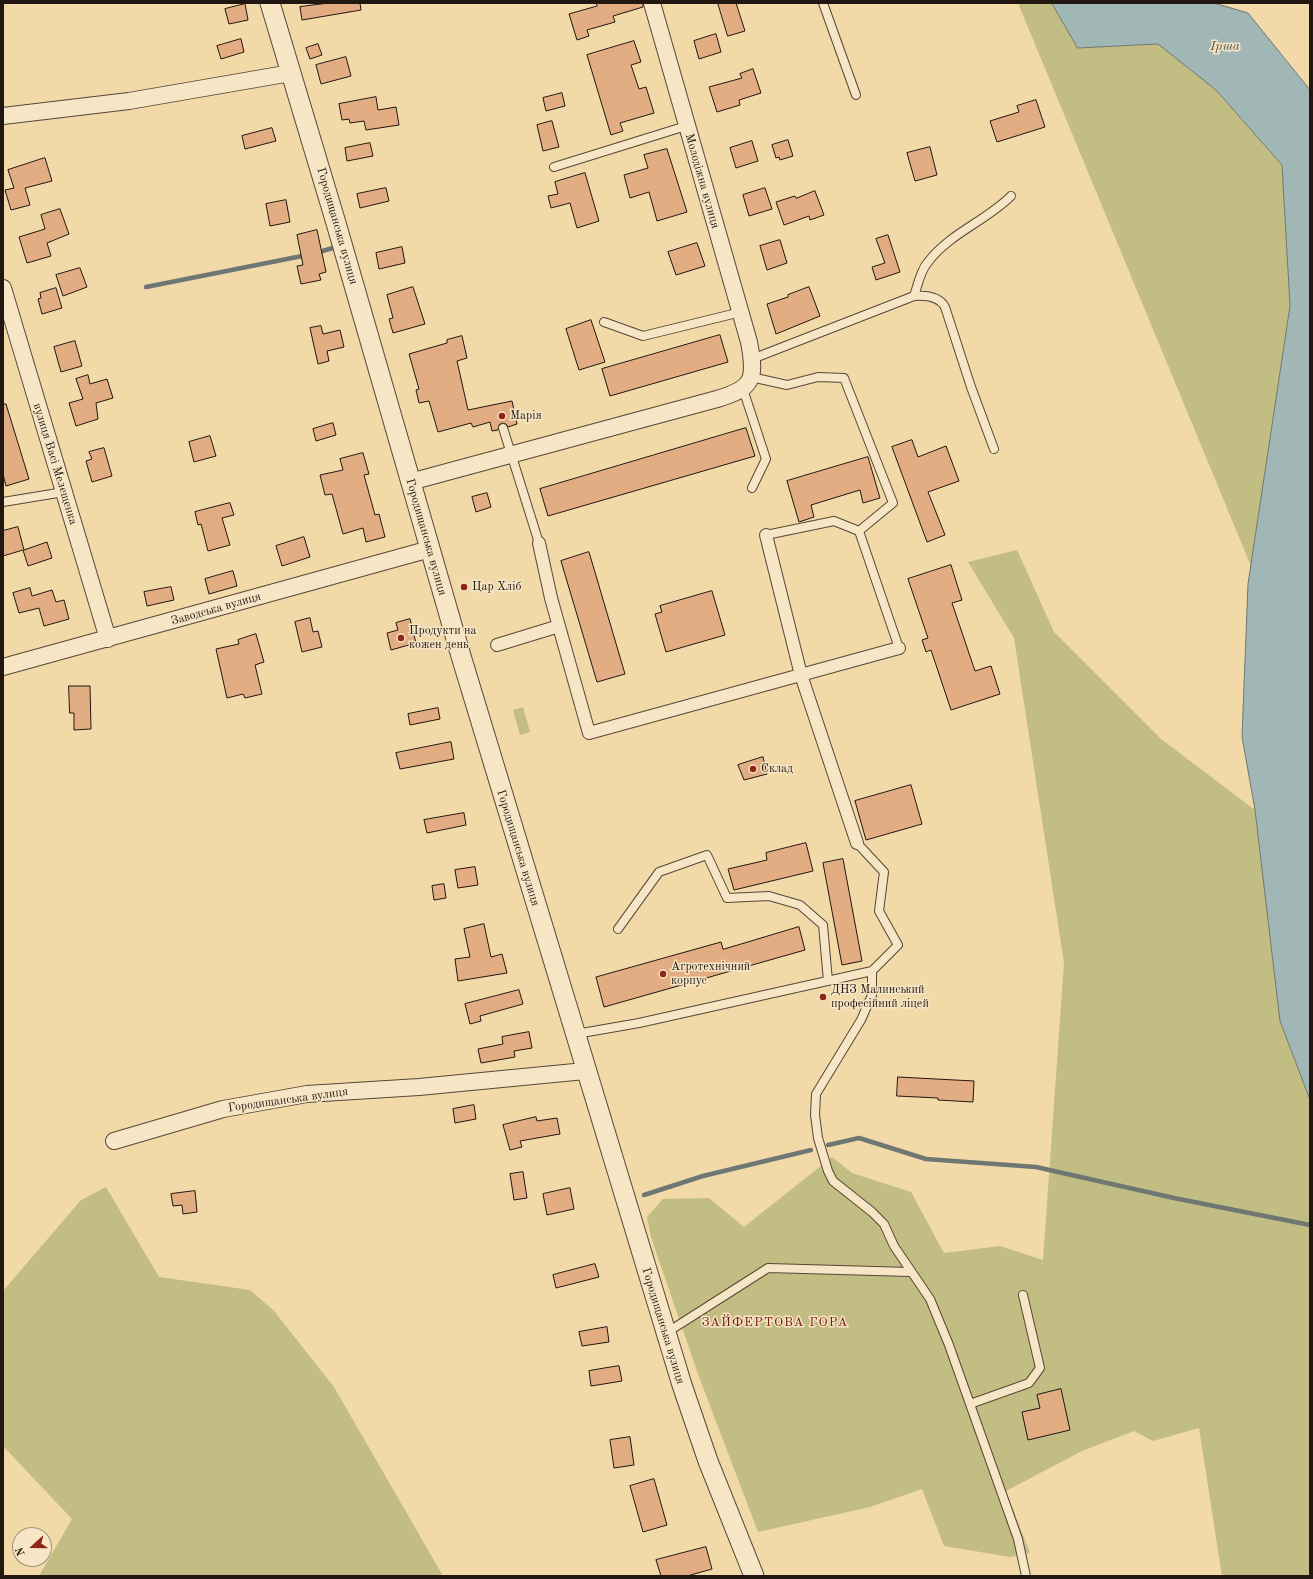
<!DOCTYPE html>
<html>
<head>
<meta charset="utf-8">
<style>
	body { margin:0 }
	#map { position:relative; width:1313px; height:1579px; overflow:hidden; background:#f1d9a8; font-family:"Old Standard TT",serif }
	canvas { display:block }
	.frame { position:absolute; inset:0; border:4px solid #221611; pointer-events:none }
	.north { position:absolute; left:12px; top:1527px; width:40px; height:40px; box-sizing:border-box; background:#f6e6c6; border:1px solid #a1937e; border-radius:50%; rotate:249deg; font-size:11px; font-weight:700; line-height:16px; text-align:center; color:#221611 }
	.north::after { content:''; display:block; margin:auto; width:14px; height:18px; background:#8f2418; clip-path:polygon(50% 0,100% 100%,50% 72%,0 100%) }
</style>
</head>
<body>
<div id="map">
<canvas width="1313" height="1579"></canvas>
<div class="frame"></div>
<div class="north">N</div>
</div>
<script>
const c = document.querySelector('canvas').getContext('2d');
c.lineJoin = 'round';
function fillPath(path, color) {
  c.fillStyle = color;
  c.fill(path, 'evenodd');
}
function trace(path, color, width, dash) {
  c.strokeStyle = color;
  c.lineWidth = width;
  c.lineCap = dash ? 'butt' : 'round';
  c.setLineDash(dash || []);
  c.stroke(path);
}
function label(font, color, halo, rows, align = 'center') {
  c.font = font + ' "Old Standard TT",serif';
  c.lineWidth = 3;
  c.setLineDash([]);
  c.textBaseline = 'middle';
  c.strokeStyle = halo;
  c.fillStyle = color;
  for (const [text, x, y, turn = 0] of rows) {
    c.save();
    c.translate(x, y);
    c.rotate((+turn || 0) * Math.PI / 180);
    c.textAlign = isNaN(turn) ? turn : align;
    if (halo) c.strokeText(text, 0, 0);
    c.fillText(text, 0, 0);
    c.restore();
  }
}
const green = new Path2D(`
	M 1018,3 L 1052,3 L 1078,48 L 1158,44 L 1216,90 L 1282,165 L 1290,306 L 1251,566 Z
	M 1017,550 L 1054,632 L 1161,739 L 1255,810 L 1280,1021 L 1310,1100 L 1310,1576 L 1222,1576 L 1199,1428 L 1153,1441 L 1134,1431 L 1082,1451 L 1006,1491 L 1030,1553 L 1010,1557 L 944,1546 L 922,1489 L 870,1507 L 758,1532 L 698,1374 L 651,1237 L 647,1217 L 663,1199 L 709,1198 L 744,1227 L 832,1157 L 852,1173 L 911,1192 L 944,1253 L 1000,1246 L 1043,1260 L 1064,963 L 1014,638 L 968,562 Z
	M 523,707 L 530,732 L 520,735 L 513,710 Z
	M 106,1187 L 159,1277 L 250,1290 L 274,1311 L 334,1387 L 443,1576 L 39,1576 L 72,1519 L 3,1446 L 3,1291 L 81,1200 Z`);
const water = new Path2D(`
	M 1052,3 L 1214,3 L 1248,13 L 1310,90 L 1310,1100 L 1280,1021 L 1255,810 L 1242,737 L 1248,584 L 1290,306 L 1282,165 L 1216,90 L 1158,44 L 1078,48 Z`);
const stream = new Path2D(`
	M 316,253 L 336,247
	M 146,287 L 307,255
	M 828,1145 L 859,1138 L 926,1159 L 1036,1167 L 1174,1198 L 1310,1225
	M 644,1195 L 703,1176 L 811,1150`);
const building = new Path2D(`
	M 329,3 L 360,3 L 361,10 L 302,20 L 300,7 Z
	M 596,3 L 643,3 L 643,7 L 613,16 L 615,22 L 587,30 L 589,36 L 577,40 L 569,14 L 597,6 Z
	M 718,3 L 736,3 L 745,31 L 728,36 Z
	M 245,4 L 248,20 L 229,24 L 225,9 Z
	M 716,34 L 721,52 L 699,59 L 694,41 Z
	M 241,39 L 244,52 L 221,59 L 217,46 Z
	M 634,41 L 641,62 L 631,65 L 639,89 L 646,87 L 654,113 L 620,123 L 623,131 L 611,135 L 587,55 Z
	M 318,44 L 322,55 L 310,59 L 306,48 Z
	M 346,57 L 351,76 L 321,84 L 316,65 Z
	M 753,69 L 761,93 L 739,100 L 740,105 L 717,112 L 709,87 L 742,78 L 740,74 Z
	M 562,93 L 565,106 L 546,111 L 543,98 Z
	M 376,97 L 378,110 L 396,107 L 399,125 L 366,130 L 364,121 L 350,123 L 349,119 L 342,120 L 339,104 Z
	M 1036,100 L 1045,127 L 997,142 L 990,121 L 1019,112 L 1017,106 Z
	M 552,121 L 559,147 L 543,151 L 537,125 Z
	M 272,128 L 276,141 L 245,149 L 242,136 Z
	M 788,140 L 793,156 L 780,160 L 779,157 L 776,158 L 772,145 Z
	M 752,141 L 758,161 L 736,168 L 730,148 Z
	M 370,143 L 373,156 L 347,161 L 345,148 Z
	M 930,147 L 937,175 L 915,181 L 907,153 Z
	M 667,149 L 687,212 L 657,221 L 649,192 L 630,198 L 624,175 L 648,168 L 644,155 Z
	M 45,158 L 52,181 L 25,188 L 30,205 L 11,210 L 5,190 L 14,188 L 8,170 Z
	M 585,173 L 599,221 L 577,228 L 570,203 L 551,208 L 548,196 L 558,194 L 555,182 Z
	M 386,188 L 389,201 L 360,208 L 357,194 Z
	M 765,188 L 772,209 L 749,216 L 743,195 Z
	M 815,191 L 824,215 L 810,220 L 809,216 L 784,225 L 776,202 L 795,196 L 796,198 Z
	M 286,200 L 290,222 L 270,226 L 266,204 Z
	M 60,209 L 69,234 L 47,243 L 51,256 L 27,263 L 19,237 L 45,229 L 41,215 Z
	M 317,230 L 326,272 L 319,274 L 321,280 L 301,284 L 297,266 L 303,265 L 297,235 Z
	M 888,235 L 900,272 L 876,280 L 872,267 L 885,263 L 876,239 Z
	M 780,240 L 787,263 L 767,270 L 760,246 Z
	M 697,243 L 705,266 L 676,275 L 668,252 Z
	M 402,247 L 405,263 L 379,269 L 376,253 Z
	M 80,268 L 87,287 L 63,296 L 56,275 Z
	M 413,287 L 425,324 L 393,333 L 389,319 L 393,318 L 387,295 Z
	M 809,287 L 820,316 L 776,334 L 767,304 L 788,297 L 788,295 Z
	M 56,288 L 62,308 L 42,314 L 38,299 L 41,298 L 40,293 Z
	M 591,320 L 605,362 L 579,370 L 566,329 Z
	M 321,326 L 323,334 L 340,330 L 344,347 L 327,351 L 329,361 L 318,364 L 310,328 Z
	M 720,335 L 728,362 L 610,396 L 602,369 Z
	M 462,336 L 467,358 L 457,361 L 468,410 L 512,401 L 517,424 L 508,427 L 506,424 L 502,423 L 499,425 L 498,430 L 492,431 L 490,422 L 473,427 L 471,423 L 438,432 L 429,401 L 419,403 L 416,390 L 419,389 L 409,354 L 447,343 L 447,340 Z
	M 75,341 L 82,366 L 61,372 L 54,347 Z
	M 88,375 L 90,384 L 107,379 L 113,398 L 96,403 L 98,419 L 76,426 L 69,403 L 83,399 L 76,379 Z
	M 3,404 L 6,404 L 29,479 L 6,486 L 3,474 Z
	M 333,423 L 336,435 L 316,441 L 313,429 Z
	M 746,428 L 755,456 L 548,516 L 540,489 Z
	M 210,436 L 216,456 L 194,462 L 189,442 Z
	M 912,440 L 918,457 L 946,446 L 959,481 L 928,492 L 945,535 L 927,542 L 892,447 Z
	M 104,448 L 112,476 L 92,482 L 86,461 L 92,459 L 89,452 Z
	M 363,453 L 369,474 L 364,475 L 375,515 L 379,514 L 385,537 L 366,542 L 363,528 L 343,534 L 332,494 L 325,495 L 320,475 L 343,470 L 340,459 Z
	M 868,457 L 880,498 L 863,503 L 860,490 L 811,505 L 814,517 L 799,522 L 787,481 Z
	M 487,493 L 491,507 L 476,512 L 472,497 Z
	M 230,503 L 234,515 L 222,518 L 230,545 L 208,551 L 201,524 L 198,525 L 195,512 Z
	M 18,527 L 24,550 L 47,542 L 52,558 L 28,566 L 23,550 L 3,556 L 3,531 Z
	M 304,537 L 310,557 L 282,566 L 276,546 Z
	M 589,552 L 625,674 L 597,682 L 561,561 Z
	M 951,565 L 962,600 L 952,603 L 975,671 L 991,666 L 1000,694 L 951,710 L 931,650 L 926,652 L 922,640 L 928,638 L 908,579 Z
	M 233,571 L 237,586 L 209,594 L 205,579 Z
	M 171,587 L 174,600 L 147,606 L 144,592 Z
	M 30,588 L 32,596 L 52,590 L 56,602 L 64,600 L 69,619 L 44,626 L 39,608 L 19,613 L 13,593 Z
	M 712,591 L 725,635 L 666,652 L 655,614 L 662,612 L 660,606 Z
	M 310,618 L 313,632 L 318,631 L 322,647 L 302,652 L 295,622 Z
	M 410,619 L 416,643 L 391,650 L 387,633 L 398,630 L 396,623 Z
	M 256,634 L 264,662 L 255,665 L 262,694 L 245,698 L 243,694 L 227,698 L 216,649 L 239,644 L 238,640 Z
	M 69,686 L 90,686 L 91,729 L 74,730 L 74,713 L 70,713 Z
	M 438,708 L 440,719 L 410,725 L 408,714 Z
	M 451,742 L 454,759 L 400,769 L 396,753 Z
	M 763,757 L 767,774 L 744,780 L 738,765 Z
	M 911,785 L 922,824 L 866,840 L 855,801 Z
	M 464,813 L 466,825 L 427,833 L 424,820 Z
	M 806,843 L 813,871 L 734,890 L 728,869 L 767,860 L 766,853 Z
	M 843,859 L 862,961 L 842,965 L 823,863 Z
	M 475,867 L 478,885 L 458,888 L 455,870 Z
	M 444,884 L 446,898 L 434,900 L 432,886 Z
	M 484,924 L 491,957 L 502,954 L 507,973 L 458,981 L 455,959 L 470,957 L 464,929 Z
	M 799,927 L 805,950 L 604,1007 L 596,977 L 721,942 L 723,949 Z
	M 519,990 L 523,1004 L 480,1016 L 481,1021 L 470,1024 L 465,1004 Z
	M 529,1032 L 532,1048 L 514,1051 L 515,1057 L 481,1063 L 478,1049 L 503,1044 L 502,1037 Z
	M 898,1077 L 974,1081 L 973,1102 L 938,1100 L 938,1098 L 897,1096 Z
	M 474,1105 L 476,1119 L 455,1123 L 453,1109 Z
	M 536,1117 L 537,1121 L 557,1118 L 560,1134 L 520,1141 L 522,1147 L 510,1150 L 503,1125 Z
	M 523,1172 L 527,1198 L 514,1200 L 510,1174 Z
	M 570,1188 L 574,1209 L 547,1215 L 543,1194 Z
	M 195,1191 L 197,1212 L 183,1214 L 182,1205 L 173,1206 L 171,1194 Z
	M 595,1264 L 599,1277 L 556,1288 L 553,1275 Z
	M 607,1327 L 609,1342 L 582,1346 L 579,1332 Z
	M 619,1366 L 622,1381 L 591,1386 L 589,1371 Z
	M 1061,1389 L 1070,1430 L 1028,1440 L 1022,1412 L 1040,1408 L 1037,1395 Z
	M 630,1437 L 634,1465 L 614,1468 L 610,1440 Z
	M 654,1479 L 667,1525 L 643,1532 L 630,1486 Z
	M 706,1547 L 712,1569 L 687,1576 L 661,1576 L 656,1560 Z`);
const service = new Path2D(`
	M 823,3 L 856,95
	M 554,167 L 686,126
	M 914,296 C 926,295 939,296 945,307 L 971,387 L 994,449
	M 604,322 L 643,336 L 741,312
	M 752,359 L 914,296 C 918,285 920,271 928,262 C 950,233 986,221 1011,196
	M 751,377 L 787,385 L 818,377 L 844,378 L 893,503 L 859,531
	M 743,389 L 766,459 L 752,488
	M 503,428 L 539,543
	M 3,502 L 64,492
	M 766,535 L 834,521 L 859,531 L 899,648
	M 857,843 L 884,872 L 879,911 L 898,945 L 872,971
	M 618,929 L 659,872 L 707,855 L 727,898 L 769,896 L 800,905 L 823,925 L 828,981
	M 576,1034 L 639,1023 L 872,971 L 872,995 L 861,1020 L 816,1094 L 815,1115 L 818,1138 L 828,1171 L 833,1181 L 872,1212 L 884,1224 L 894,1246 L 930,1299 L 949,1345 L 1018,1539 L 1026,1576
	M 666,1333 L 768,1268 L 911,1272
	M 970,1404 L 1029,1383 L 1040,1368 L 1023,1295`);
const pedestrian = new Path2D(`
	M 766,535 L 801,675 L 857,843
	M 539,543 L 551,598 L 589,733 L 899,648
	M 497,645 L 559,626`);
const minor = new Path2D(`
	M 3,116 L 129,101 L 291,73
	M 3,288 L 108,639
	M 410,482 L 717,399 C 754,388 756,379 749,342 L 652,3
	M 3,667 L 430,549
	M 114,1141 L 223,1109 L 307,1094 L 419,1087 L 585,1071`);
const tertiary = new Path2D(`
	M 270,3 L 336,223 L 461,656 L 682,1385 L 708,1461 L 754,1576`);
const markers = [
	[502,416,4,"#8f2418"],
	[464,587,4,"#8f2418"],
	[401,638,4,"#8f2418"],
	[753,769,4,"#8f2418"],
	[663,974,4,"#8f2418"],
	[823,997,4,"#8f2418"]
];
const streetNames = [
	["Молодіжна вулиця",702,181,74],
	["Городищанська вулиця",337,226,74],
	["вулиця Васі Мелещенка",55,464,73],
	["Городищанська вулиця",426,537,74],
	["Заводська вулиця",216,609,-16],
	["Городищанська вулиця",518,848,73],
	["Городищанська вулиця",288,1100,-8],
	["Городищанська вулиця",663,1326,73]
];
const poiNames = [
	["Марія",510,416],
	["Цар Хліб",472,587],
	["Продукти на",409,631],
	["кожен день",409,645],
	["Склад",761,769],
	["Агротехнічний",671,967],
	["корпус",671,981],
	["ДНЗ Малинський",831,990],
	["професійний ліцей",831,1004]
];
const waterNames = [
	["Ірша",1225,47]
];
const neighbourhoodNames = [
	["ЗАЙФЕРТОВА ГОРА",775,1323]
];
fillPath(green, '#c2bd83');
fillPath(water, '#a1b7b5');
trace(water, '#6e7773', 1);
trace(stream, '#6e7773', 4.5);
fillPath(building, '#e2ad83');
trace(building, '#221611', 1);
trace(service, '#564737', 10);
trace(pedestrian, '#564737', 14);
trace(minor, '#564737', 18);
trace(tertiary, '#564737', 21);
trace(service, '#f6e6c6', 8);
trace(pedestrian, '#f6e6c6', 12);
trace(minor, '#f6e6c6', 16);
trace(tertiary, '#f6e6c6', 19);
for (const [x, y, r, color] of markers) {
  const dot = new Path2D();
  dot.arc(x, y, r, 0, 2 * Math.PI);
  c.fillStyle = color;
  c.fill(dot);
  trace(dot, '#f6e6c6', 1.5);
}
label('12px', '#221611', '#f6e6c6', streetNames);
label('12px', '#221611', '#f6e6c6', poiNames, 'left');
label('italic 13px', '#4e4e4a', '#f6e6c6', waterNames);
c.letterSpacing = '1px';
label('13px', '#7a1f14', '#f6e6c6', neighbourhoodNames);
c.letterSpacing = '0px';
</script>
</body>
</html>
